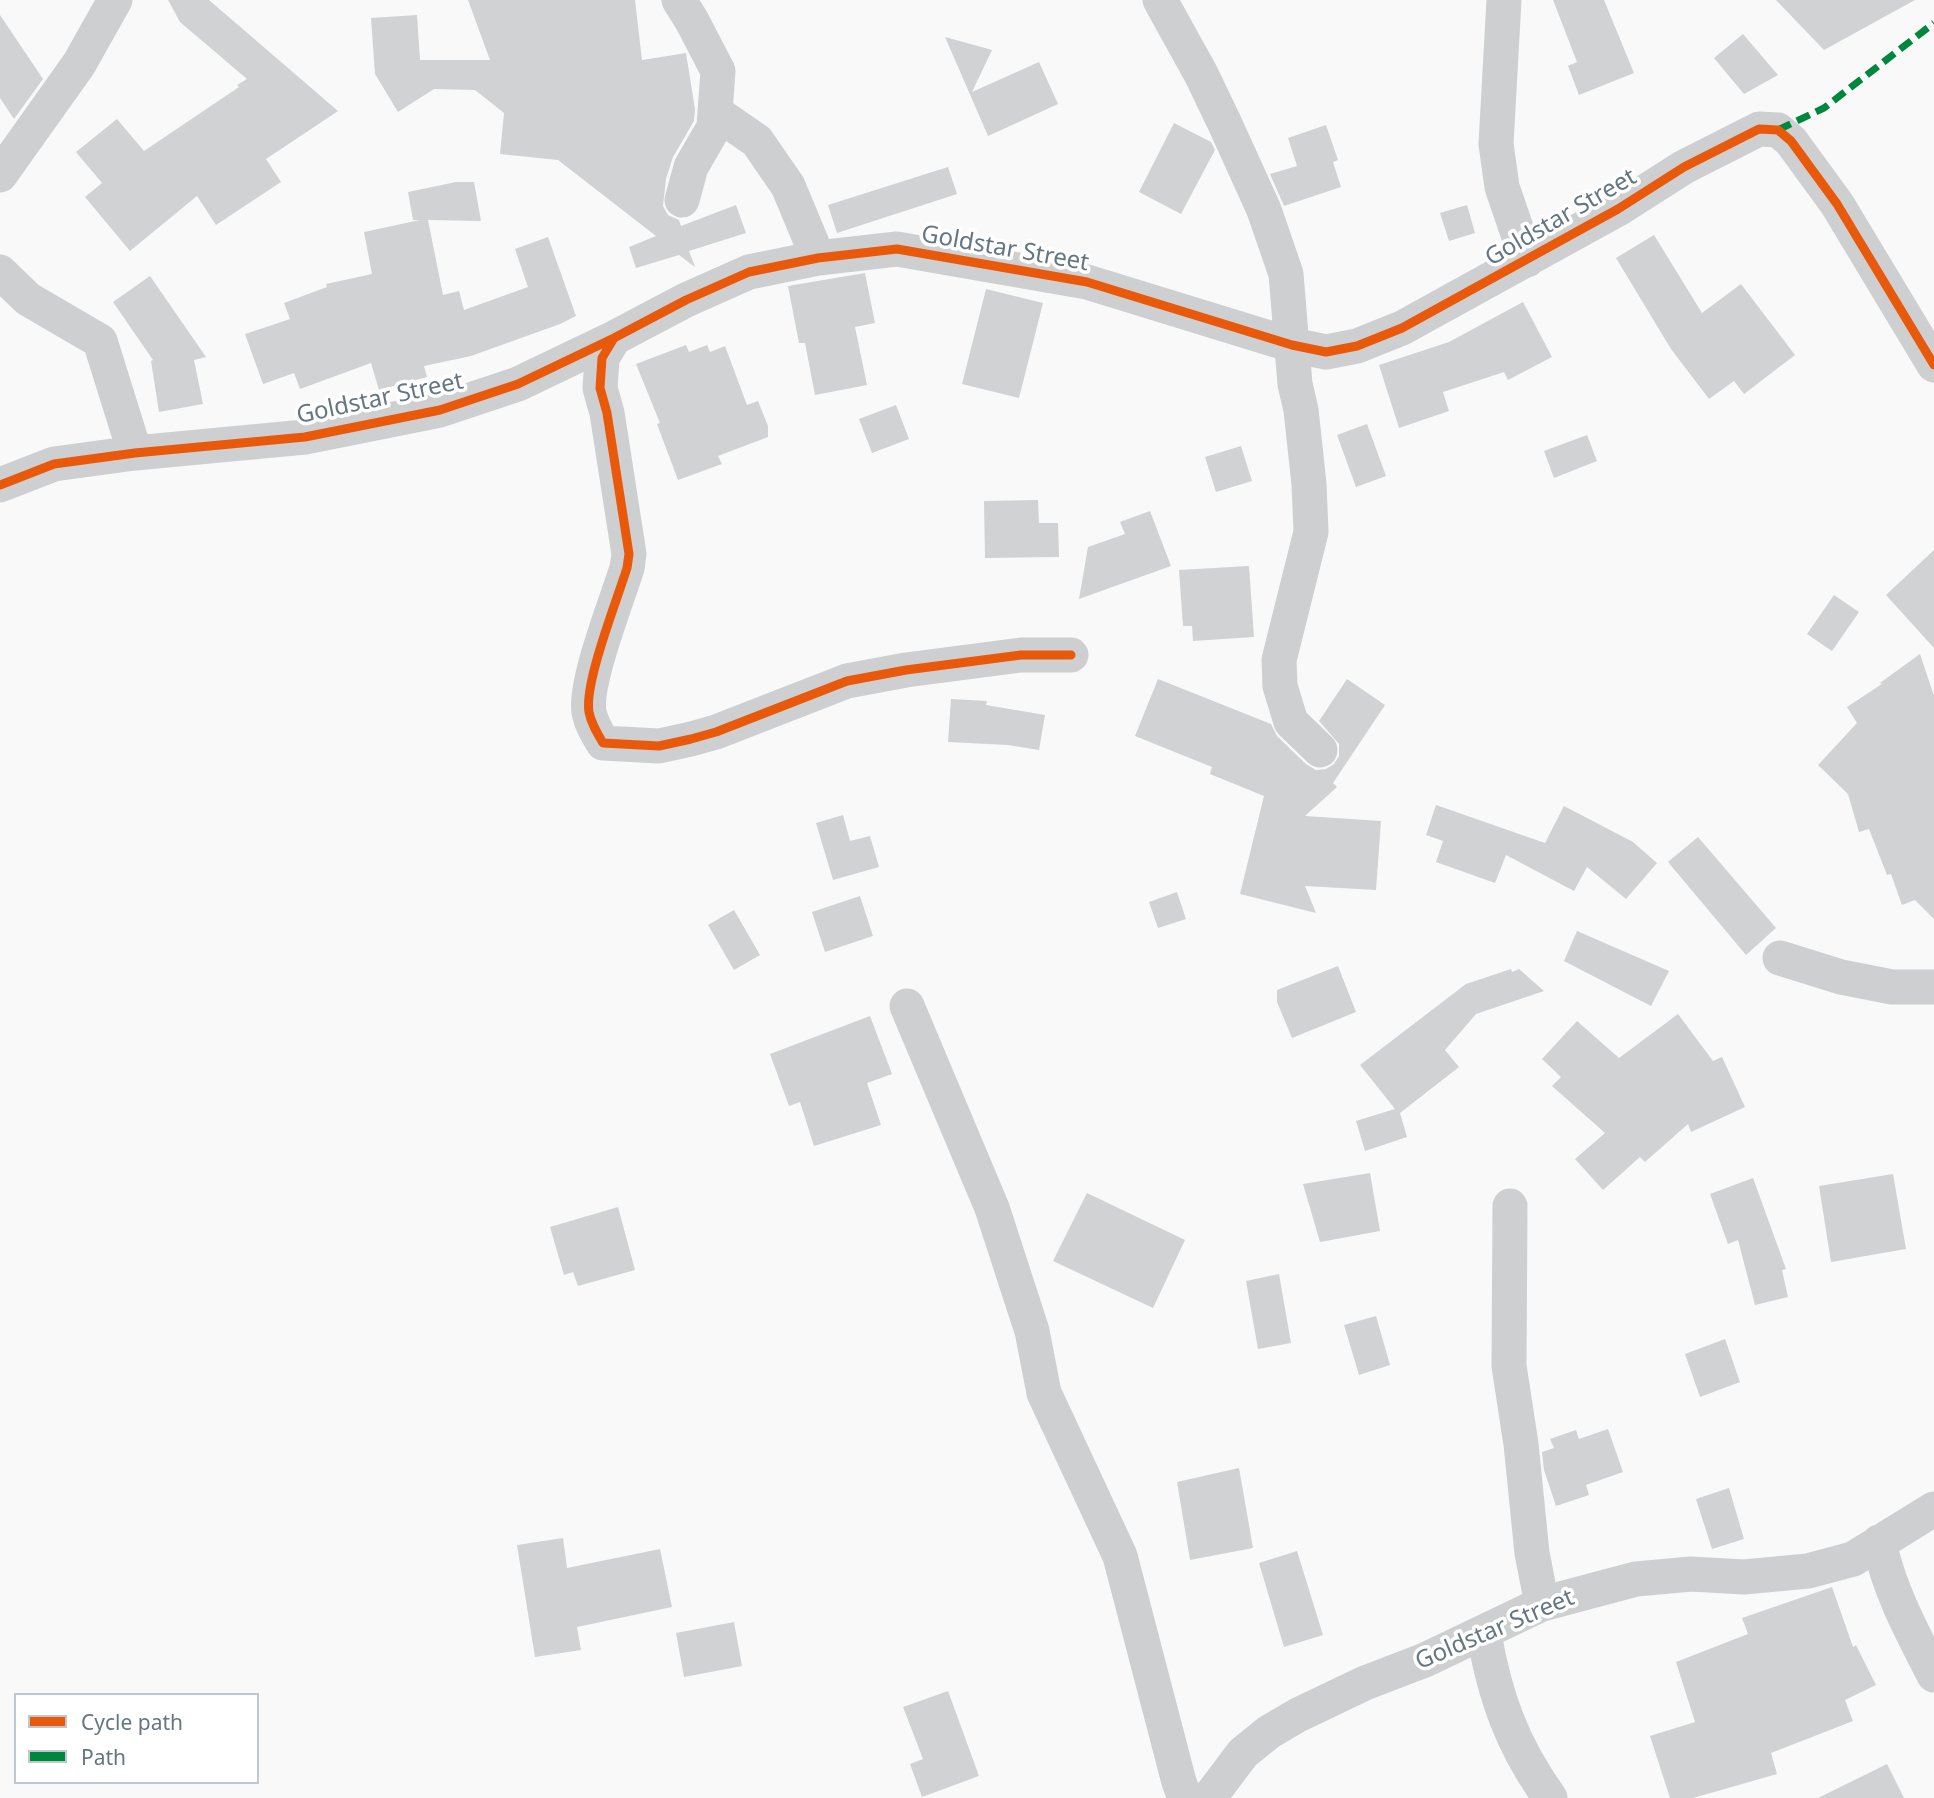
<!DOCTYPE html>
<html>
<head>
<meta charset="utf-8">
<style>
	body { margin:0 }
	#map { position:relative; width:1934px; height:1798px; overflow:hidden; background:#f9f9f9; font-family:"Noto Sans",sans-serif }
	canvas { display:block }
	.legend { position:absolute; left:14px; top:1693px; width:245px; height:91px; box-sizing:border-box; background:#fff; border:2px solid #c1c8cd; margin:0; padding:9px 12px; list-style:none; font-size:21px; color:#657683 }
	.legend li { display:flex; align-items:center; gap:14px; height:35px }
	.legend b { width:35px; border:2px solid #c1c8cd }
</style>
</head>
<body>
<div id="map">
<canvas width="1934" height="1798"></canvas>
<ul class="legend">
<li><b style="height:9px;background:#e8590c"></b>Cycle path</li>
<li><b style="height:9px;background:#00873e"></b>Path</li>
</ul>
</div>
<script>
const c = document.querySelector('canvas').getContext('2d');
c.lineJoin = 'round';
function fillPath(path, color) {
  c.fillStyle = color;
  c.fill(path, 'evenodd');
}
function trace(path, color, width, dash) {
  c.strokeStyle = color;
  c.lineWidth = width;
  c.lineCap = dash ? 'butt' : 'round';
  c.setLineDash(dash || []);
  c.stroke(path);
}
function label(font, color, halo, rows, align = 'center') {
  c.font = font + ' "Noto Sans",sans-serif';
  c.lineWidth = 7;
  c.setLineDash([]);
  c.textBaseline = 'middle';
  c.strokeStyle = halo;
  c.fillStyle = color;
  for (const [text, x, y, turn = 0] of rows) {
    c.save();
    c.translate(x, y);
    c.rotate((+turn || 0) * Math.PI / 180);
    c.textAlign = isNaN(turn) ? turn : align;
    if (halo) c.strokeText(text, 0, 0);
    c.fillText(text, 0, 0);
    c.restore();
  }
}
const building = new Path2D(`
	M 168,0 L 209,0 L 338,111 L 266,159 L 281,182 L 216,225 L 197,196 L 130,251 L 85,197 L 102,183 L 76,152 L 117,119 L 144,151 L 239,87 L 237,85 L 247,79 L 180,22 Z
	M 468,0 L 635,0 L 642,60 L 686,53 L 695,109 L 694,121 L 673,157 L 666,179 L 663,206 L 668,215 L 679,220 L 681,226 L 736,205 L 746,233 L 689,251 L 695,267 L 679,255 L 636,268 L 629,247 L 656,236 L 558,160 L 500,154 L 504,113 L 475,90 L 434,89 L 398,112 L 375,74 L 371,18 L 417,15 L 420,60 L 490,60 Z
	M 1553,0 L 1604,0 L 1634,73 L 1579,95 L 1568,66 L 1577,62 Z
	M 1776,0 L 1915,0 L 1824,50 Z
	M 0,15 L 43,79 L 14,119 L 0,98 Z
	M 1743,34 L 1778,75 L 1744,94 L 1714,58 Z
	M 945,37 L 992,50 L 972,92 L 1039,62 L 1058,104 L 988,136 Z
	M 1174,123 L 1211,142 L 1215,150 L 1181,214 L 1139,192 Z
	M 1326,125 L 1338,160 L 1333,162 L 1341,187 L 1284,206 L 1270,174 L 1297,166 L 1288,138 Z
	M 948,167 L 957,194 L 837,233 L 828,205 Z
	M 456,182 L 474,182 L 481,221 L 428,220 L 443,295 L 459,291 L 464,310 L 528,287 L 515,249 L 548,237 L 576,316 L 560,324 L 471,356 L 424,366 L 427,377 L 379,390 L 371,363 L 300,389 L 294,373 L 263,384 L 245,334 L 290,319 L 284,303 L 327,287 L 326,284 L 372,274 L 364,232 L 420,220 L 413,220 L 408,192 Z
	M 1467,205 L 1475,233 L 1449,241 L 1440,213 Z
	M 1654,235 L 1702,313 L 1741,284 L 1795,355 L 1744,394 L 1734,381 L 1709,399 L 1671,349 L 1616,258 Z
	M 865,273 L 875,323 L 855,327 L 867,385 L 815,395 L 805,343 L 799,343 L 788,286 Z
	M 150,276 L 206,357 L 194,360 L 203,404 L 159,412 L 151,361 L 153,360 L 113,302 Z
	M 986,289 L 1043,303 L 1019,398 L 962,384 Z
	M 1523,302 L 1552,357 L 1508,380 L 1504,372 L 1443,392 L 1449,411 L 1399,428 L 1379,365 L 1449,342 Z
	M 686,345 L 689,352 L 707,345 L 710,352 L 725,346 L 747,405 L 758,401 L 768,426 L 768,437 L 718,456 L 722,464 L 678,480 L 657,424 L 660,423 L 636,364 Z
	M 896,405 L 909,439 L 872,453 L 859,419 Z
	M 1367,424 L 1386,476 L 1356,487 L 1337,435 Z
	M 1587,435 L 1597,461 L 1554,478 L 1544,451 Z
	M 1241,446 L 1252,481 L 1216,492 L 1205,457 Z
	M 1038,500 L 1039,523 L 1058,523 L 1059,557 L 985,558 L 984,501 Z
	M 1150,511 L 1171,566 L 1079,599 L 1088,547 L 1125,534 L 1120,522 Z
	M 1934,550 L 1934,648 L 1886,595 Z
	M 1249,566 L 1254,637 L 1193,641 L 1192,626 L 1183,626 L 1179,570 Z
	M 1834,595 L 1859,612 L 1832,651 L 1807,634 Z
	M 1920,654 L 1934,696 L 1934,919 L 1915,900 L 1902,905 L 1891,874 L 1887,875 L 1869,829 L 1859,832 L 1848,794 L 1818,765 L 1857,723 L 1847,707 L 1882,684 L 1880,683 Z
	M 1158,679 L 1271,724 L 1277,736 L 1306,764 L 1316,770 L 1326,769 L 1334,764 L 1339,756 L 1339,744 L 1319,721 L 1347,679 L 1385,705 L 1333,783 L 1337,787 L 1305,816 L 1381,821 L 1376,890 L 1305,886 L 1316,913 L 1240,894 L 1264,796 L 1210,774 L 1212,767 L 1135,736 Z
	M 951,699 L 987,701 L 986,705 L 1045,715 L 1039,750 L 1008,745 L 948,742 Z
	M 1436,805 L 1545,843 L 1564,806 L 1633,842 L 1657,863 L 1626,899 L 1587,867 L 1574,891 L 1506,855 L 1495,883 L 1436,862 L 1443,841 L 1426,835 Z
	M 843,815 L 850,841 L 870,836 L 879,867 L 833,880 L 816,823 Z
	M 1698,837 L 1776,928 L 1746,955 L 1668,862 Z
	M 1177,892 L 1186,919 L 1158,928 L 1149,902 Z
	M 860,896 L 873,936 L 825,952 L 812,912 Z
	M 734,910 L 760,955 L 734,970 L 708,925 Z
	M 1577,931 L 1669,971 L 1651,1006 L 1564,961 Z
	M 1338,966 L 1356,1012 L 1292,1038 L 1277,1002 L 1277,990 Z
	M 1511,969 L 1512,972 L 1519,969 L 1544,991 L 1476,1014 L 1445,1050 L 1459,1067 L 1400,1113 L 1407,1137 L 1365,1151 L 1356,1121 L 1395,1109 L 1360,1065 L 1466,984 Z
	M 1678,1014 L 1713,1061 L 1722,1057 L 1745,1107 L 1691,1132 L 1688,1124 L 1645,1162 L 1640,1157 L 1603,1190 L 1575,1159 L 1605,1133 L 1552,1086 L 1561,1077 L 1542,1059 L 1577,1021 L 1619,1058 Z
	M 870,1016 L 892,1074 L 867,1083 L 881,1125 L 814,1146 L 800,1102 L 789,1106 L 770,1054 Z
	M 1370,1173 L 1380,1231 L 1320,1242 L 1303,1184 Z
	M 1893,1174 L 1906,1249 L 1831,1262 L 1819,1186 Z
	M 1753,1178 L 1786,1269 L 1782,1270 L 1788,1297 L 1755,1305 L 1738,1240 L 1728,1244 L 1710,1194 Z
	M 1087,1193 L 1185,1240 L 1153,1308 L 1053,1261 Z
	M 618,1207 L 635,1270 L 578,1286 L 573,1272 L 564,1275 L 550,1227 Z
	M 1279,1274 L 1291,1343 L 1258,1349 L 1246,1281 Z
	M 1376,1316 L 1390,1365 L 1359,1375 L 1344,1325 Z
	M 1725,1339 L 1740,1382 L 1700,1397 L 1685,1354 Z
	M 1608,1429 L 1623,1472 L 1586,1485 L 1589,1495 L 1556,1506 L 1544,1470 L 1542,1452 L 1554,1448 L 1550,1439 L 1576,1430 L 1579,1439 Z
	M 1239,1468 L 1253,1548 L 1190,1560 L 1177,1482 Z
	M 1729,1488 L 1744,1539 L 1712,1549 L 1696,1499 Z
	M 563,1538 L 567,1568 L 660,1549 L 672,1607 L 577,1627 L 581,1650 L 535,1657 L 517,1545 Z
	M 1297,1551 L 1323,1635 L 1284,1647 L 1259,1563 Z
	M 1832,1587 L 1853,1647 L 1856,1645 L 1876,1685 L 1845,1700 L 1853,1721 L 1771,1753 L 1777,1774 L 1693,1798 L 1670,1798 L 1650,1736 L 1695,1722 L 1676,1662 L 1748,1634 L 1742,1618 Z
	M 734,1622 L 742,1666 L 684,1677 L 676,1633 Z
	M 948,1691 L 979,1776 L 922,1797 L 910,1764 L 923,1759 L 903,1707 Z
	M 1887,1764 L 1904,1798 L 1818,1798 Z`);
const minor = new Path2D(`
	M 679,0 L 692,21 L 718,71 L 715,112 L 757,141 L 788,186 L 818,258
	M 1160,0 L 1201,74 L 1225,124 L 1264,210 L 1286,274 L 1295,384 L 1301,410 L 1309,484 L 1311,532 L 1279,660 L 1280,686 L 1291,722 L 1320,750
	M 1504,0 L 1496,144 L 1502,187 L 1527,260
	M 0,175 L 79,64 L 115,0
	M 682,200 L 691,167 L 714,127 L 715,112
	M 0,272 L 28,299 L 100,341 L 135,453
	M 614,338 L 602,358 L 600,388 L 607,413 L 629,554 L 627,568 C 617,600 584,683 589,712 C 591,723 597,733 603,743 L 659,746 L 691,739 L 716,732 L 847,681 L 906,670 L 1021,655 L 1071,655
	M 0,485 L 54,464 L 135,453 L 305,437 L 440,410 L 518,384 L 614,338 L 686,300 L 749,272 L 818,258 L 897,249 L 1087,282 L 1292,345 L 1326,352 L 1357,346 L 1402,328 L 1618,209 L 1684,167 L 1759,129 L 1778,130 L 1791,141 L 1837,204 L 1934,365
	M 1780,958 L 1841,977 L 1892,987 L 1934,987
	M 907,1006 L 992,1208 L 1032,1331 L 1044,1393 L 1120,1556 L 1179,1782 L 1185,1798
	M 1510,1206 L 1509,1366 L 1521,1444 L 1532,1553 L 1542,1604
	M 1879,1542 C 1889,1590 1912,1632 1934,1675
	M 1484,1634 C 1495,1697 1512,1745 1550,1798
	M 1209,1798 L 1243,1753 L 1269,1732 L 1298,1715 L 1365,1683 L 1425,1660 L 1542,1604 L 1636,1579 L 1691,1574 L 1744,1577 L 1808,1571 L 1853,1559 L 1934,1509`);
const quiet = new Path2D(`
	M 1778,130 L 1824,108 L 1934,23`);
const cycleway = new Path2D(`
	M 614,338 L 602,358 L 600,388 L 607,413 L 629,554 L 627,568 C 617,600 584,683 589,712 C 591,723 597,733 603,743 L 659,746 L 691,739 L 716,732 L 847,681 L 906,670 L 1021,655 L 1071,655
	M 0,485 L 54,464 L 135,453 L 305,437 L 440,410 L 518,384 L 614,338 L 686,300 L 749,272 L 818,258 L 897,249 L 1087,282 L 1292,345 L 1326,352 L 1357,346 L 1402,328 L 1618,209 L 1684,167 L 1759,129 L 1778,130 L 1791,141 L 1837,204 L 1934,365`);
const streetNames = [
	["Goldstar Street",1561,218,-30],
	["Goldstar Street",1005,249,10],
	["Goldstar Street",380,399,-12],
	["Goldstar Street",1495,1630,-23]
];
fillPath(building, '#d0d2d3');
trace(minor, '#cecfd0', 35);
trace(quiet, '#00873e', 7, [14, 7]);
trace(cycleway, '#e8590c', 9);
label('24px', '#657683', '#fff', streetNames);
</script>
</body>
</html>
